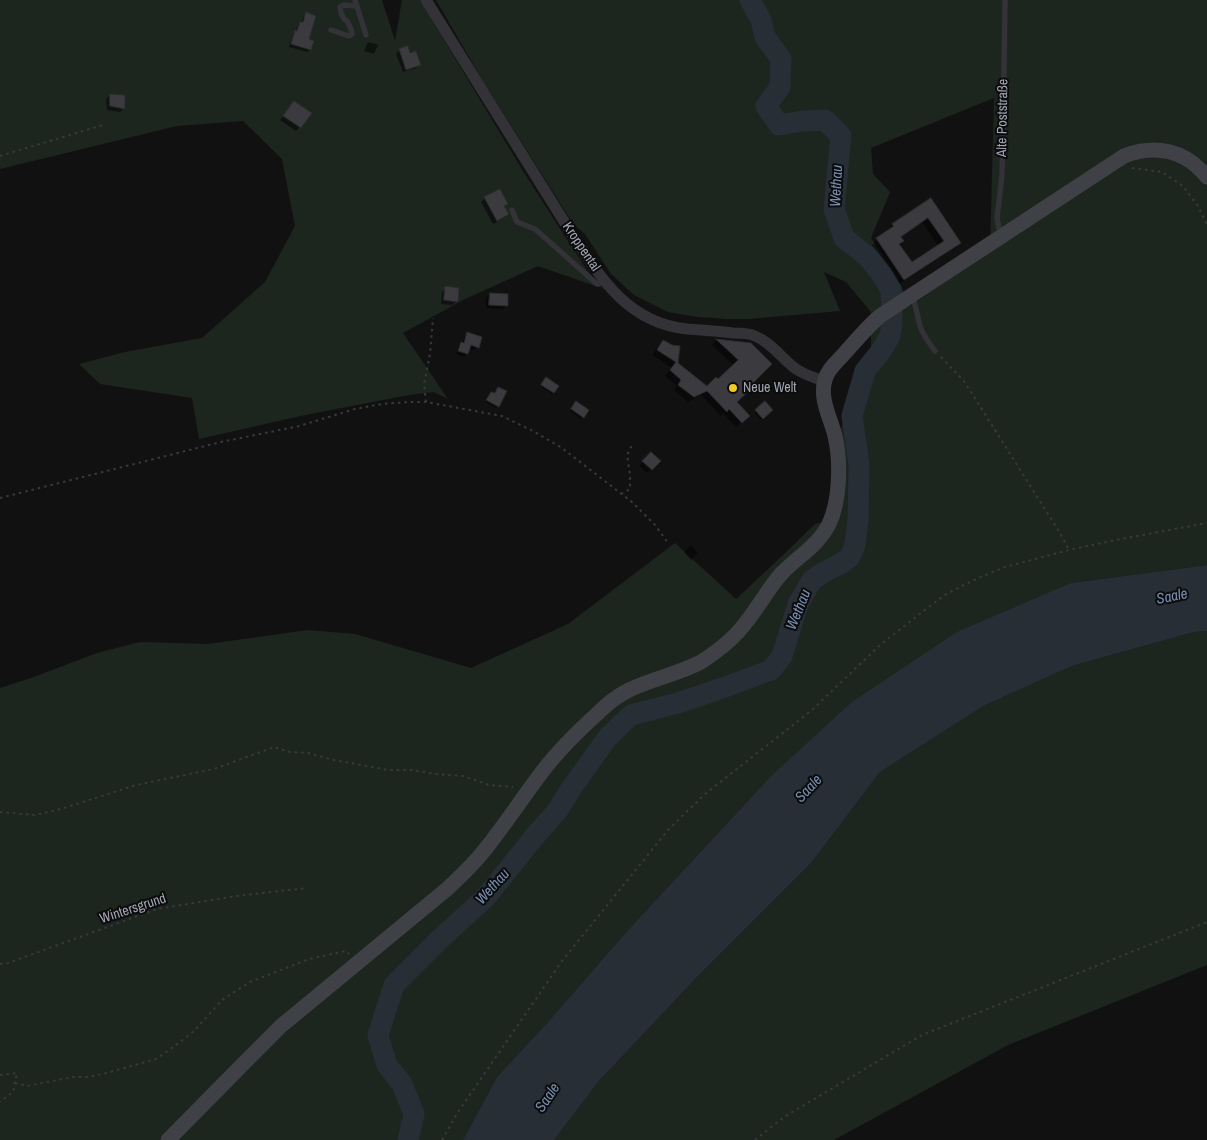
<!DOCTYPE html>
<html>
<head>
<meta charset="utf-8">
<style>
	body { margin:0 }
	canvas { display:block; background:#111112 }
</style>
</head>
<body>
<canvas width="1207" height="1140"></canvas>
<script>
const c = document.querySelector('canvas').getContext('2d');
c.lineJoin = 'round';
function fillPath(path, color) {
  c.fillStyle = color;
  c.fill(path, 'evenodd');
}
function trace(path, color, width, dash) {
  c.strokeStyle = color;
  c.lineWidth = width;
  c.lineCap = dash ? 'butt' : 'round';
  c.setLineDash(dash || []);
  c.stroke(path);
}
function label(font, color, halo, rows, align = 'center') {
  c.font = font + ' "Archivo Narrow",sans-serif';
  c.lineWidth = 4;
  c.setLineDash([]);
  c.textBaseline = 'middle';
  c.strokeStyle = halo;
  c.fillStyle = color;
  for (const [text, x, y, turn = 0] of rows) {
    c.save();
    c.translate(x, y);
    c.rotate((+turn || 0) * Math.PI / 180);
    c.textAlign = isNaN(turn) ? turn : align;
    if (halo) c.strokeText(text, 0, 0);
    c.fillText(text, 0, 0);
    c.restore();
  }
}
const green = new Path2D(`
	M 0,0 L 382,0 L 395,41 L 402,0 L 420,0 L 523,171 L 564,235 L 587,270 L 599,286 L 607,290 L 538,266 L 463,300 L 403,333 L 448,399 L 434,392 L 409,395 L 305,415 L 199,439 L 192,398 L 100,384 L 79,364 L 125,352 L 202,338 L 265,282 L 295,226 L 282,159 L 243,121 L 177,126 L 0,169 Z
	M 436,0 L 1207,0 L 1207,565 L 1071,583 L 770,777 L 628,930 L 548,1022 L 497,1077 L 463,1140 L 0,1140 L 0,688 L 34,677 L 97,653 L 140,642 L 208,644 L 308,630 L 355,634 L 471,668 L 568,624 L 675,543 L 736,599 L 781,557 L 815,524 L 836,519 L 844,447 L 841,429 L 856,380 L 871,346 L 871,312 L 846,282 L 824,272 L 840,311 L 748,319 L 728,319 L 697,317 L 668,312 L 634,295 L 611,274 L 585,234 L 574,225 L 483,81 ZM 994,98 L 990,252 L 910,306 L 896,275 L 871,238 L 890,192 L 873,174 L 871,148 Z
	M 1207,631 L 1207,965 L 1008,1045 L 834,1140 L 554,1140 L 599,1081 L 698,976 L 812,862 L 880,772 L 982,706 L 1072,666 L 1194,632 Z`);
const water = new Path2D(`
	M 1207,565 L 1207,631 L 1194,632 L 1072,666 L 983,706 L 880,772 L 812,862 L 698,976 L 599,1081 L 554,1140 L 463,1140 L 497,1077 L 548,1022 L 628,930 L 770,777 L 852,702 L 957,632 L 1071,583 Z`);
const shadow = new Path2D(`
	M 307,14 L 308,40 L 310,50 L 307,52 L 289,47 L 293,35 L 296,31 L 298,26 L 301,23 L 304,16 Z
	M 368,42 L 378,45 L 374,54 L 364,51 Z
	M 407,48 L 409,54 L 419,65 L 416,68 L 403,72 L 396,54 L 399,50 Z
	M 110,95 L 124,108 L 120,112 L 107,110 L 106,99 Z
	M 290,107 L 300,127 L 296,131 L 280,120 Z
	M 485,198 L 503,206 L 507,214 L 503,218 L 493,224 L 481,202 Z
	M 930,199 L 960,243 L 955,248 L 899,284 L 872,245 L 877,239 L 888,231 L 887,230 L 892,226 L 896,232 ZM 922,222 L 938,246 L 911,264 L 898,245 L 902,241 L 900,238 Z
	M 446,288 L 456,302 L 452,305 L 441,304 L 442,292 Z
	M 490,294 L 507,305 L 503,309 L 486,308 L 486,298 Z
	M 468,334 L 478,347 L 474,350 L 469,348 L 467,353 L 464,357 L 456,354 L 458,347 L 461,344 L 462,344 L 465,337 Z
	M 717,340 L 739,342 L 748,386 L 735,402 L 748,416 L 736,427 L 723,413 L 721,416 L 701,395 L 688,402 L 674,390 L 677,386 L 665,376 L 672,368 L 652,355 L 658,347 L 663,342 L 671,347 L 677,364 L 707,388 L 718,381 L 734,366 L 712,345 Z
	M 545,380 L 553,392 L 552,394 L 541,387 Z
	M 491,393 L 498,406 L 496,408 L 486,402 Z
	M 765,403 L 771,410 L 761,420 L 754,412 Z
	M 575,404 L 588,410 L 581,419 L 570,411 Z
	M 651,454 L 659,461 L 647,473 L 639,466 Z
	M 691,545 L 698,553 L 691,560 L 684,552 Z`);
const river = new Path2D(`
	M 408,1140 L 414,1114 L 402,1084 L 387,1065 L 378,1035 L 394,985 L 439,940 L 486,897 L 535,836 L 558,810 L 570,790 L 608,737 L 631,715 L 678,703 L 728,686 L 771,670 L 782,656 L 798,604 L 812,580 L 824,572 L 842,563 L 850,557 L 855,545 L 858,520 L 859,464 L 852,416 L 865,371 L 881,351 L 890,336 L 892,323 L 891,290 L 882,275 L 868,257 L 844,238 L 834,209 L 841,136 L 825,120 L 802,121 L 779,125 L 766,106 L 780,87 L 781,59 L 765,37 L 761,20 L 750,0`);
const building = new Path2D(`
	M 306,12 L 316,16 L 309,39 L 314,41 L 311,50 L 291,44 L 295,30 L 297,31 L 300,22 L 303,22 Z
	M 408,46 L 410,53 L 416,51 L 421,65 L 406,70 L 399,49 Z
	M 110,94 L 125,95 L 125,109 L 110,106 Z
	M 294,101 L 312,113 L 301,128 L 283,116 Z
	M 500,189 L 508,204 L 504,206 L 509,214 L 497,221 L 484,197 Z
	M 931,198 L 961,243 L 904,280 L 876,238 L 894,226 L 892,224 ZM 928,218 L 944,241 L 912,262 L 899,244 L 904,241 L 901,237 Z
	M 445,286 L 459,288 L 458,302 L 444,300 Z
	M 490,293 L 508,294 L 508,306 L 489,305 Z
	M 467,332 L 482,337 L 479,348 L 471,345 L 468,354 L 458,351 L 461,342 L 464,343 Z
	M 716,339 L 751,343 L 772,364 L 750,386 L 752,388 L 737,402 L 750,416 L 742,423 L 729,409 L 727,412 L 707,391 L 694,397 L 678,385 L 681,380 L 670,370 L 676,362 L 657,350 L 663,340 L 672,345 L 680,346 L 678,363 L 707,386 L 716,377 L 718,379 L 738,360 Z
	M 546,377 L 559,386 L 554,393 L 541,385 Z
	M 498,387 L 507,391 L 499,407 L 486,400 L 491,392 L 495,393 Z
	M 576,401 L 589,410 L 584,418 L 571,409 Z
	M 765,401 L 773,410 L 763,419 L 755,410 Z
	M 651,452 L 661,461 L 652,470 L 642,461 Z`);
const path = new Path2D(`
	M 0,156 L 106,124
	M 1132,168 L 1162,172 L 1183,186 L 1198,206 L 1207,225
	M 941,357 L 963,380 L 971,392 L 1060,533 L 1069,550
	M 426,402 L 424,384 L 430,354 L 433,318
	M 621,494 L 630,489 L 630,475 L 627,455 L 633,443
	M 0,498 L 221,442 L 299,426 L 355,409 L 382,404 L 409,402 L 426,402 L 502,416 L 533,431 L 562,448 L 632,502 L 655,525 L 668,543
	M 0,812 L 35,815 L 61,809 L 136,785 L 214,769 L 274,747 L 290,752 L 308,753 L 334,760 L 388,770 L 412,770 L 435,774 L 463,776 L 489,785 L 513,787
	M 0,964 L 8,963 L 157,909 L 236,896 L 307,888
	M 0,1075 L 17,1073 L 13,1092 L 0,1102
	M 15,1083 L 27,1086 L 73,1077 L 88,1077 L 107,1073 L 156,1059 L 176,1045 L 194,1031 L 222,1000 L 250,982 L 309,959 L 346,951 L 349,954
	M 442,1140 L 458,1112 L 562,961 L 668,830 L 705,794 L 812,710 L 880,645 L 930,606 L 948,593 L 976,579 L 1005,567 L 1069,550 L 1121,539 L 1207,523
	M 755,1140 L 784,1117 L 922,1035 L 1207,922`);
const service = new Path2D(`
	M 355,0 L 366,35
	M 331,30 L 349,36 L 352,34 L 351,29 L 347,21 L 344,19 L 341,13 L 340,7 L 343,5 L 357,6
	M 512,210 L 517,222 L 535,229 L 597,284 L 604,282
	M 1003,235 L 999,228 L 997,218 L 1002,175 L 1003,129 L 1005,0
	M 912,297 C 917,307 917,316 920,326 C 923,335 929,343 935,351`);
const minor = new Path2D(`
	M 426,0 L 570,231 C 600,277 627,323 687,329 C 703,330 718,331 733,333 C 740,333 749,333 755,336 C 772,343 782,359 796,369 C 805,375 815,378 824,381`);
const secondary = new Path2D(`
	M 168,1140 L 251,1056 L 281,1026 L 447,889 C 461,876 475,863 487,847 C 506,823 523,797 542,772 C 558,751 578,731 598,713 C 607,704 617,696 629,690 C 652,679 678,674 701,662 C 718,651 735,638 747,621 C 759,606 768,589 781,574 C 797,557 818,546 829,524 C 840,501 841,461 835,436 C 831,419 819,398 825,380 C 827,370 836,363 843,355 C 855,342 866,328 880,316 L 1124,156 C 1156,144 1185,150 1207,177`);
const markers = [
	[733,388,5,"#f5c926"]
];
const streetNames = [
	["Alte Poststraße",1003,118,-89],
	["Kroppental",581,247,56],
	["Wintersgrund",133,909,-18]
];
const poiNames = [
	["Neue Welt",743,388]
];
const waterNames = [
	["Wethau",837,186,-87],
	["Saale",1172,597,-11],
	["Wethau",799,610,-68],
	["Saale",809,789,-47],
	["Wethau",493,887,-48],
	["Saale",548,1098,-56]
];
fillPath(green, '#1d251f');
fillPath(water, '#272e36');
fillPath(shadow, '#0007');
trace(river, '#272e36', 21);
fillPath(building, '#3b3b3f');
trace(building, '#2b2b2e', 1);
trace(path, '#38393e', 2, [2.5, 4]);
trace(service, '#323237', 5.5);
trace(minor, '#323237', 11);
trace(secondary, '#404147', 15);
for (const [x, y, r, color] of markers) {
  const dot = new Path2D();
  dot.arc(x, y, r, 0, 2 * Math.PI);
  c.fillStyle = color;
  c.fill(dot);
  trace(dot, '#0c0c0d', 2);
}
label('14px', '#a2a5b3', '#0c0c0d', streetNames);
label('14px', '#a2a5b3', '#0c0c0d', poiNames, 'left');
label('italic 15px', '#778eb0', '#0c0c0d', waterNames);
</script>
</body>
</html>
